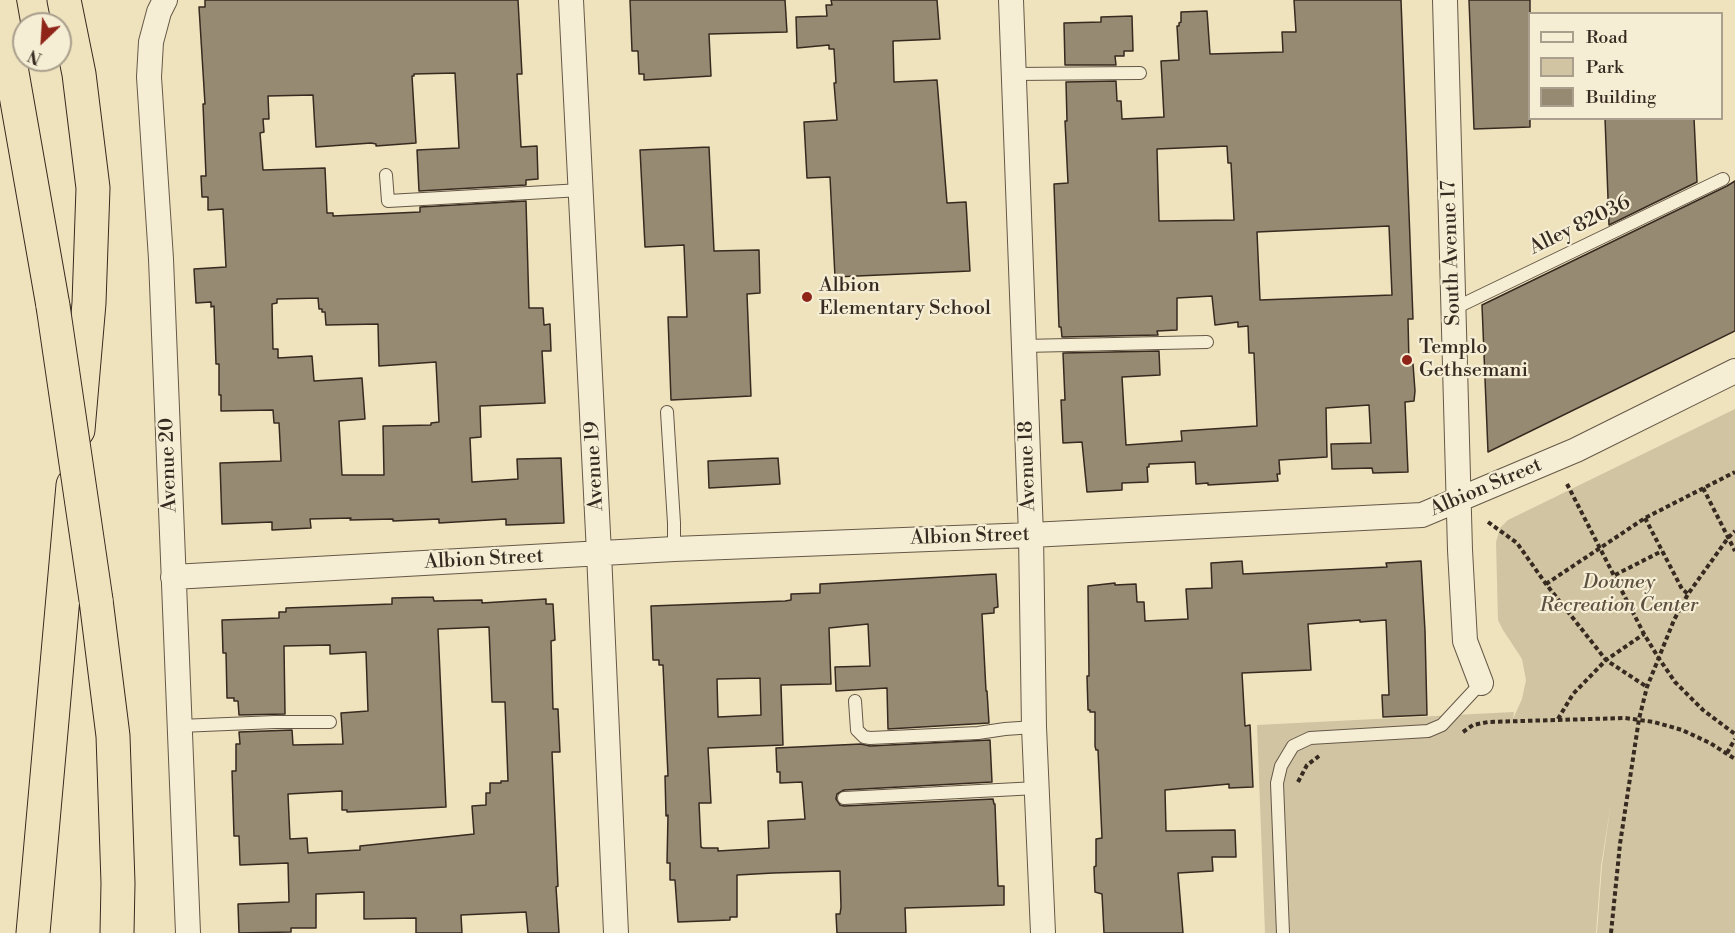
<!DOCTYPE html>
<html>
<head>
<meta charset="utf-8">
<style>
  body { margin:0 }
  #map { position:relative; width:1735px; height:933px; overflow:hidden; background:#efe3bd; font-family:"Libre Bodoni",serif }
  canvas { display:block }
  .legend { position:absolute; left:1528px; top:12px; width:195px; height:108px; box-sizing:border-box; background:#f5edd4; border:2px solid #a99f8c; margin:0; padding:8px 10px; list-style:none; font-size:18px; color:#372a20 }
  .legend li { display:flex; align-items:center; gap:12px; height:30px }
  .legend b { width:30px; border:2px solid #a99f8c }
  .north { position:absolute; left:12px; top:12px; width:60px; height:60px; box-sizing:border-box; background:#f5edd4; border:2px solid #a99f8c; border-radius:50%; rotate:205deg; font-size:16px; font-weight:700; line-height:24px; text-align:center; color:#372a20 }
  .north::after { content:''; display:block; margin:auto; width:21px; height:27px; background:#8f2418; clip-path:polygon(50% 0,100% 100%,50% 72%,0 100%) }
</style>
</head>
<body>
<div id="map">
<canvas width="1735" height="933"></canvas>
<ul class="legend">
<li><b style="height:8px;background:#f5edd4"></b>Road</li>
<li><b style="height:16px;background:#d0c4a2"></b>Park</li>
<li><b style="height:16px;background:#978a72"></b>Building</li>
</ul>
<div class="north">N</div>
</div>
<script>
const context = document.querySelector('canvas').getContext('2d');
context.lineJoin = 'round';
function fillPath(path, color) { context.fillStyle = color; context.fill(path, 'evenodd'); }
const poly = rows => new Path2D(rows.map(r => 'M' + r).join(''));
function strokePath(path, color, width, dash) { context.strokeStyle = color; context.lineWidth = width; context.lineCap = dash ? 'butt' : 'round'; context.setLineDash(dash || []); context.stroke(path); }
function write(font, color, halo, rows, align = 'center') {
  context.font = font + ' "Libre Bodoni",serif'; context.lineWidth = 4.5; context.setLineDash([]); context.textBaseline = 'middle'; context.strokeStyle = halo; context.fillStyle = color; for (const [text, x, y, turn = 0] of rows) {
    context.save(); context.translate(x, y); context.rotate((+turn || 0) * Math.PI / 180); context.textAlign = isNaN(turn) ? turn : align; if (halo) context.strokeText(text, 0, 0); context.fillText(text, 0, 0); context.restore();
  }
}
fillPath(poly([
  [1735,409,1735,933,1597,933,1602,866,1611,803,1601,866,1596,933,1265,933,1257,725,1514,712,1513,719,1522,699,1526,680,1522,659,1503,630,1498,620,1496,542,1500,528,1508,520]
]), '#d0c4a2');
const building = poly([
  [205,0,518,0,522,74,517,74,521,147,537,146,538,179,526,180,526,185,419,191,417,150,459,148,455,73,414,74,414,76,412,76,416,143,376,146,376,144,371,143,316,147,313,95,268,96,269,119,263,119,264,132,260,133,263,170,325,168,327,213,333,213,333,216,420,212,420,207,526,201,529,308,543,308,544,325,550,324,551,351,542,351,545,403,480,406,481,437,470,438,472,482,518,479,517,459,561,458,564,523,506,525,506,519,439,523,439,519,393,521,393,519,350,520,351,518,310,519,311,528,272,530,272,522,222,524,220,463,281,461,279,423,274,423,273,410,221,411,221,395,219,395,219,364,216,364,214,306,211,307,211,302,196,303,194,269,226,267,223,209,208,210,208,197,202,197,201,176,206,176,203,104,205,104,199,7,205,7,205,0],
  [318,298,319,309,322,309,322,312,325,312,326,325,378,324,379,366,436,362,439,422,431,423,431,425,383,426,384,475,342,475,339,421,365,419,362,378,314,381,312,356,278,358,278,349,273,349,272,304,277,303,277,299,318,298],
  [630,0,785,0,787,32,709,34,711,76,644,80,644,74,639,74,638,51,632,51,630,0],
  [831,0,937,0,940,39,893,41,894,82,937,80,947,203,966,202,970,271,835,277,830,177,807,178,804,122,837,120,834,83,836,83,834,49,829,49,829,45,797,48,796,17,827,16,826,5,832,5,831,0],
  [1294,0,1401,0,1413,319,1408,319,1409,364,1413,364,1415,391,1414,401,1405,402,1408,472,1373,473,1372,468,1332,469,1331,444,1371,443,1369,405,1326,408,1327,457,1279,460,1280,474,1277,474,1278,481,1208,485,1208,483,1196,484,1195,462,1149,464,1149,467,1147,467,1148,482,1122,483,1122,490,1087,492,1082,442,1063,443,1061,400,1065,400,1063,353,1159,351,1160,375,1122,377,1126,445,1182,441,1181,431,1257,426,1254,353,1249,353,1248,326,1238,327,1238,322,1215,325,1212,296,1177,298,1177,330,1157,331,1158,335,1062,337,1061,327,1059,327,1054,184,1068,183,1065,121,1067,121,1066,82,1116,81,1117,101,1121,101,1122,119,1164,117,1161,61,1179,60,1177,26,1179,26,1179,23,1181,22,1181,12,1207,11,1210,54,1283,52,1282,32,1296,32,1294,0],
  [1227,146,1228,163,1231,163,1234,220,1159,221,1157,149,1227,146],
  [1389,226,1392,295,1260,300,1257,232,1389,226],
  [1469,0,1530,0,1530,127,1474,129,1469,0],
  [1132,16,1133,51,1124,51,1124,56,1115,56,1116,65,1065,65,1064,23,1101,22,1101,17,1132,16],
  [1605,118,1694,118,1697,182,1609,225,1605,118],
  [709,147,714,251,759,250,760,293,747,294,751,396,671,400,668,317,687,317,684,245,645,247,640,150,709,147],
  [1735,181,1735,331,1488,452,1482,305,1727,186,1735,181],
  [778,458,780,484,709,488,708,461,778,458],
  [1242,561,1243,574,1387,567,1386,563,1421,561,1425,631,1427,715,1383,717,1382,695,1389,695,1386,620,1360,622,1360,620,1308,624,1311,670,1242,673,1245,726,1250,725,1253,787,1229,788,1229,784,1165,790,1166,831,1235,830,1236,857,1212,857,1213,871,1178,873,1183,933,1104,933,1102,894,1095,892,1094,867,1096,866,1096,839,1102,838,1098,750,1096,750,1095,746,1095,712,1090,712,1090,710,1088,710,1087,676,1089,676,1088,586,1115,583,1115,585,1136,584,1137,602,1144,602,1145,621,1188,619,1186,589,1212,588,1211,563,1242,561],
  [996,574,998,607,994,608,994,613,982,614,986,691,987,691,989,723,888,729,887,688,836,691,835,667,870,666,868,624,829,628,831,684,781,685,783,745,708,748,711,803,699,803,701,847,703,848,718,848,718,851,769,848,768,821,805,819,802,782,780,783,780,772,777,772,776,748,861,744,870,746,990,740,992,782,844,790,837,794,836,799,840,805,844,806,993,799,994,804,995,804,998,886,1004,886,1004,905,905,908,906,933,837,933,836,914,840,914,841,907,840,871,773,873,737,875,737,917,730,917,730,920,678,922,675,880,670,880,670,863,667,863,668,815,666,816,665,776,668,776,663,665,659,665,659,660,653,660,651,606,785,601,791,600,791,594,820,593,820,584,996,574],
  [760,678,761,715,718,717,717,679,760,678],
  [433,597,434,601,482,600,482,603,546,599,546,604,553,604,555,640,551,641,553,709,558,709,560,752,552,752,558,886,556,887,559,933,528,933,526,912,461,915,462,933,416,933,416,918,364,919,364,892,316,894,316,928,291,928,291,932,239,933,238,904,289,902,288,863,240,865,239,836,234,836,232,771,236,771,236,744,240,744,239,732,292,730,293,745,343,744,341,713,368,711,366,652,330,654,330,645,284,646,285,714,239,715,238,701,234,701,234,698,227,698,226,653,223,653,222,620,279,618,279,612,286,612,286,608,392,604,392,598,433,597],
  [489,627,492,702,505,702,508,781,501,781,501,783,490,783,490,793,486,793,486,805,472,806,474,834,360,846,360,850,308,853,307,838,290,839,288,794,342,791,342,810,347,810,347,812,446,807,438,629,489,627]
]);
fillPath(building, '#978a72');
strokePath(building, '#372a20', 1.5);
const lane = poly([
  [1013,74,1140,73],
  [386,175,388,201,581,190],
  [1453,309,1723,179],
  [1023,346,1207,342],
  [667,412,674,523,674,549],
  [855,701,857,730,864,737,870,738,978,733,1005,729,1034,727],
  [180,726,275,722,330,722],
  [844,798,1037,788],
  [1283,933,1277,783,1281,766,1293,746,1310,738,1428,731,1442,725,1481,683]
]);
const street = poly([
  [165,0,159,12,151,42,149,77,161,259,188,933],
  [571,0,599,553,616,933],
  [1011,0,1031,535,1034,727,1043,933],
  [1445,0,1460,550,1465,641,1481,683],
  [173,577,674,549,1031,535,1422,515,1576,450,1735,371]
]);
const highway = poly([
  [64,0,79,74,93,188,89,303,78,430],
  [0,4,53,306],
  [96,600,113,736,118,883,117,933],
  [33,933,73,485]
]);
strokePath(lane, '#655847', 14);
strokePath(street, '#655847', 26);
strokePath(highway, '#372a20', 35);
strokePath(poly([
  [1567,484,1644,634,1658,657,1675,682,1703,710,1735,734],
  [1703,488,1735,551],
  [1645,518,1682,589,1688,594],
  [1488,522,1517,543,1546,584,1606,660,1647,687],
  [1615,575,1662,551],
  [1546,584,1645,518,1735,472],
  [1558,719,1573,694,1606,660,1644,634],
  [1463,732,1473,725,1488,722,1625,718,1654,722,1682,730,1710,743,1735,759],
  [1727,753,1735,739],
  [1298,782,1307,765,1319,756],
  [1611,933,1620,844,1639,719,1647,687,1674,620,1688,594,1728,538,1735,531]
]), '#372a20', 4, [4.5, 3]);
strokePath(lane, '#f5edd4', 12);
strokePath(street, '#f5edd4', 24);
strokePath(highway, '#efe3bd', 33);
const highwayBridge = poly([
  [53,306,96,600]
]);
strokePath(highwayBridge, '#372a20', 35, []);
strokePath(highwayBridge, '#efe3bd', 33);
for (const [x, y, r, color] of [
  [807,297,6,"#8f2418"],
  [1407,360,6,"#8f2418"]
]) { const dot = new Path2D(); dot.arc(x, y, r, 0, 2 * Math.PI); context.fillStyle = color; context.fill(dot); strokePath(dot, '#f5edd4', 2); }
write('20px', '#372a20', '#f5edd4', [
  ["Alley 82036",1580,226,-26],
  ["South Avenue 17",1452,253,-92],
  ["Avenue 20",169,465,-92],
  ["Avenue 19",595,466,-93],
  ["Avenue 18",1028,466,-92],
  ["Albion Street",1486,488,-23],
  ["Albion Street",970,537,-2],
  ["Albion Street",484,560,-3]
]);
write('20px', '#372a20', '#f5edd4', [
  ["Albion",819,286],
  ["Elementary School",819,309],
  ["Templo",1419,348],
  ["Gethsemani",1419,371]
], 'left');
write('italic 20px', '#5d5040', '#f5edd4', [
  ["Downey",1619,583],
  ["Recreation Center",1619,606]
]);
</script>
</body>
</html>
